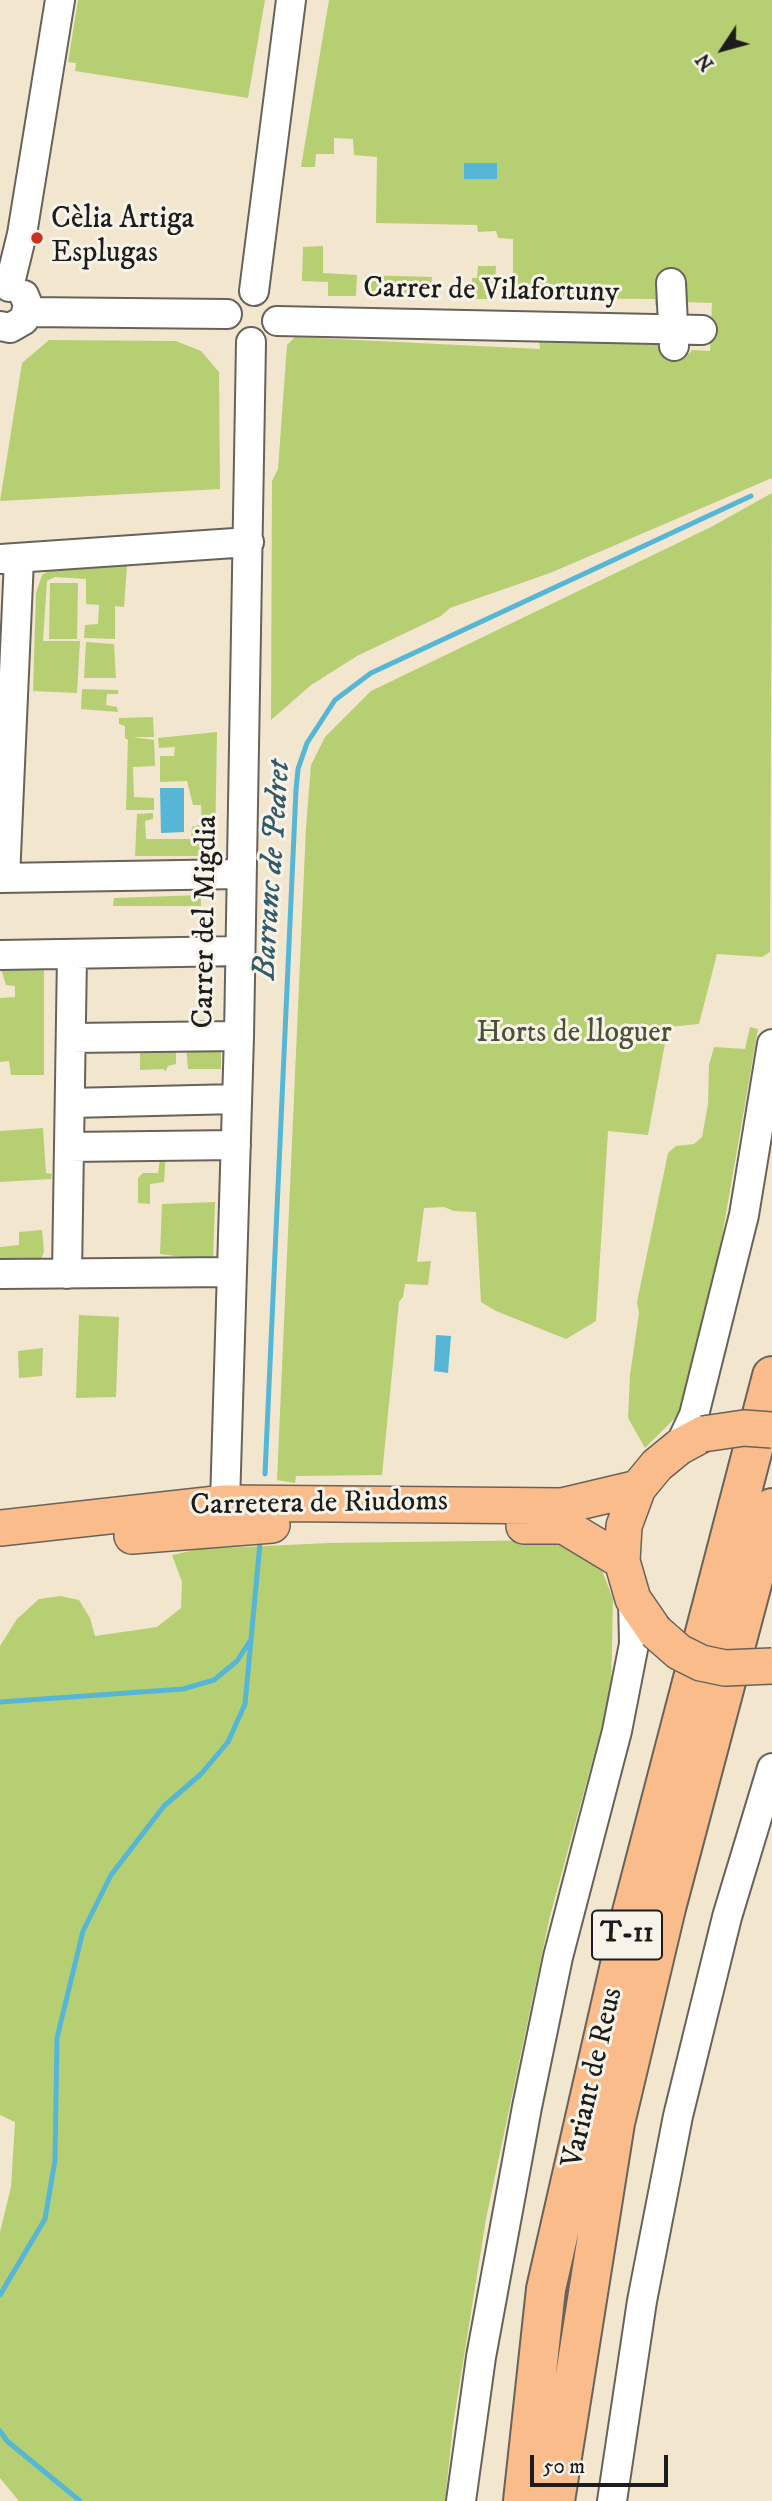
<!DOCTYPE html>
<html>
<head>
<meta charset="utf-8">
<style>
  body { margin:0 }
  #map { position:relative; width:772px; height:2501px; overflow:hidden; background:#f3e6ce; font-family:"IM FELL DW Pica",serif }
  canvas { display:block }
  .north { position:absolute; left:688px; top:14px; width:70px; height:70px; -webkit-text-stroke:5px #f7f3e8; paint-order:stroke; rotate:234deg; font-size:19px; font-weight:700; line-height:28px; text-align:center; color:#1c1c1c }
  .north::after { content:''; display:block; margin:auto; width:24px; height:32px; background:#1c1c1c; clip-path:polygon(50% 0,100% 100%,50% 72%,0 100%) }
  .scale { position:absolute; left:530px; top:2455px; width:138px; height:32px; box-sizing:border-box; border:4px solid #1c1c1c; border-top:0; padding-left:9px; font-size:21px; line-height:24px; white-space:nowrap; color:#1c1c1c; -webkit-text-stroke:5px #f7f3e8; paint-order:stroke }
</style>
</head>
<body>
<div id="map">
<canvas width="772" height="2501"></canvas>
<div class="north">N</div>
<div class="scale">50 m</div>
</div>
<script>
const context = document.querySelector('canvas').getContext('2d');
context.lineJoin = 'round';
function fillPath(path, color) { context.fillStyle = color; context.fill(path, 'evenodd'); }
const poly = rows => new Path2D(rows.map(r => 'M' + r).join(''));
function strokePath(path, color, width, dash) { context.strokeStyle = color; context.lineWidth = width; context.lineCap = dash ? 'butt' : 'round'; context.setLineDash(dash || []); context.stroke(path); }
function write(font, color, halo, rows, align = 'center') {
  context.font = font + ' "IM FELL DW Pica",serif'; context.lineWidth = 6; context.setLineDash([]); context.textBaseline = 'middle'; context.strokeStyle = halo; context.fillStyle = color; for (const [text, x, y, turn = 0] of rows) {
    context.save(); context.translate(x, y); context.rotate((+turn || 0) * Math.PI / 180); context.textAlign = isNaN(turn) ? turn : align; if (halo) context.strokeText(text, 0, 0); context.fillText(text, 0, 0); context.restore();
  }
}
fillPath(poly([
  [78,0,265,0,248,98,75,71,76,63,68,62],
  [329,0,772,0,772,478,550,573,450,608,441,616,357,656,311,685,271,720,272,481,278,469,287,345,295,337,540,349,539,339,657,342,662,346,660,355,689,354,692,350,710,351,712,303,683,302,663,306,655,305,655,299,513,298,513,239,498,238,496,231,478,232,477,225,376,223,377,157,354,155,353,139,334,138,334,154,316,154,315,167,301,167],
  [323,246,323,273,357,275,356,296,328,296,328,282,302,281,303,247],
  [478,266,496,266,494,299,471,299,472,278,477,278],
  [365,275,432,277,430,298,365,296],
  [49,340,176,341,201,351,219,372,220,489,0,501,22,363],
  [772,493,770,952,762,957,717,954,699,1024,668,1027,648,1135,608,1131,596,1321,566,1339,496,1311,481,1302,476,1212,454,1211,444,1207,424,1208,417,1262,431,1261,428,1285,405,1284,403,1297,399,1302,382,1475,296,1476,295,1483,277,1480,306,827,311,765,325,737,371,691,711,527],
  [127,565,124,607,115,606,115,639,84,638,85,625,98,624,99,605,86,604,86,579,55,577,47,581,43,641,80,641,77,693,33,691,36,593,42,575,52,569],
  [50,583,78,583,77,639,49,639],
  [86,642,114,644,116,678,84,678],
  [82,689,118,690,118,694,107,694,106,705,117,707,118,712,81,709],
  [153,717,154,737,132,737,154,740,155,766,133,767,134,797,154,798,154,810,126,810,128,740,125,738,125,726,119,724,119,718],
  [217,732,215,851,208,856,135,856,137,814,153,813,153,819,145,821,146,839,191,839,192,827,202,824,201,805,193,805,187,781,160,782,160,756,174,756,175,747,159,748,158,738],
  [201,895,201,906,113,906,114,898],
  [1,969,44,969,44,1075,11,1075,9,1061,0,1062,0,998,15,997,15,986,6,985],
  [750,1027,758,1029,711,1300,680,1413,645,1448,628,1418,630,1375,639,1313,637,1302,668,1153,676,1146,694,1144,702,1137,708,1104,709,1065,714,1047,745,1049],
  [140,1045,176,1045,176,1064,168,1066,165,1072,164,1069,140,1070],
  [186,1046,221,1046,221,1069,188,1069],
  [43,1128,46,1173,52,1174,51,1179,0,1182,0,1131],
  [166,1151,164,1182,150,1184,150,1204,138,1203,138,1178,143,1173,158,1173,161,1152],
  [215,1202,213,1261,160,1254,162,1204],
  [42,1230,44,1251,41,1260,0,1260,0,1247,19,1245,19,1232],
  [79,1315,119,1317,116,1397,76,1398],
  [43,1348,42,1376,19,1378,18,1351],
  [555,1540,600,1565,613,1599,611,1693,550,1916,486,2219,453,2425,445,2501,19,2501,0,2478,0,2232,11,2187,15,2122,0,2115,0,1646,17,1619,39,1599,60,1596,79,1600,90,1618,95,1636,157,1627,181,1608,182,1582,172,1555,199,1549,329,1543]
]), '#b7cf73');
fillPath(poly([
  [497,163,497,179,464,179,464,163],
  [160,788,184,788,184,832,161,833],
  [436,1335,451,1336,448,1373,434,1371]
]), '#56b6d5');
strokePath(poly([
  [265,1474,296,790,298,769,307,743,335,700,371,673,751,496],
  [0,1702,183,1689,214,1680,237,1661,250,1641],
  [0,2295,45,2219,55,2160,57,2038,83,1931,111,1875,164,1806,201,1774,228,1742,245,1704,260,1543],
  [0,2431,7,2441,80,2501]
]), '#56b6d5', 5);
const minor = poly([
  [671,283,674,346],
  [9,287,22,234,60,0],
  [254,291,291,0],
  [28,312,227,314],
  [277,321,702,330],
  [0,326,10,328,24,320,28,305,24,295],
  [0,559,249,542],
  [0,878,240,874],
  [5,878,19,559],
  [0,955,240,951],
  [71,1038,239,1036],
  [70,1103,237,1099],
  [69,1147,236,1145],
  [0,1274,232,1272],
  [67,1274,72,955],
  [679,1447,694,1415,744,1215,772,1044],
  [225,1503,239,1036,251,342],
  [461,2501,481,2357,527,2107,558,1957,617,1731,634,1644,633,1599],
  [612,2501,642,2301,678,2116,727,1917,772,1768]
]);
const major = poly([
  [524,1526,564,1526,622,1561],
  [0,1528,225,1503,562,1506,638,1488],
  [132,1536,272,1525],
  [655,1631,633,1599,622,1561,624,1526,638,1488,657,1465,679,1447,703,1434]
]);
const highway = poly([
  [523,2501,546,2289,632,1912,772,1376],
  [555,2501,615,2123,666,1908,772,1508]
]);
strokePath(minor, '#67635a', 32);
strokePath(major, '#67635a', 38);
strokePath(highway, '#67635a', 42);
strokePath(minor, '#fff', 28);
strokePath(major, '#fabc8b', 35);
strokePath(highway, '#fabc8b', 38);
const majorBridge = poly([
  [703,1434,744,1428,772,1430],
  [655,1631,679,1652,701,1663,725,1668,772,1666]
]);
strokePath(majorBridge, '#67635a', 38, []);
strokePath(majorBridge, '#fabc8b', 35);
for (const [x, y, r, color] of [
  [37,238,7,"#c8321e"]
]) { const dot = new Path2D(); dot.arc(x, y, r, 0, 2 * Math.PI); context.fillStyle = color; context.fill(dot); strokePath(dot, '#f7f3e8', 2.5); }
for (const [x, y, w] of [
  [627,1935,70]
]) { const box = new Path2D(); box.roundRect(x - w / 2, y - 24.5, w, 49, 5); context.fillStyle = '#f7f3e8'; context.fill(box); strokePath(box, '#1c1c1c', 2); }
write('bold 28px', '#1c1c1c', null, [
  ["T-11",627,1935]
]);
write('30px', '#1c1c1c', '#f7f3e8', [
  ["Cèlia Artiga",51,221],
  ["Esplugas",51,255]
], 'left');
write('30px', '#1c1c1c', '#f7f3e8', [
  ["Carrer de Vilafortuny",491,292,1],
  ["Carrer del Migdia",207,922,-89],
  ["Carretera de Riudoms",319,1505,-1],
  ["Variant de Reus",594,2078,-77]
]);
write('30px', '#4a5236', '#f7f3e8', [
  ["Horts de lloguer",574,1035]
]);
write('italic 32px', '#335a66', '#f7f3e8', [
  ["Barranc de Pedret",274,870,-86]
]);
</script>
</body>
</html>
